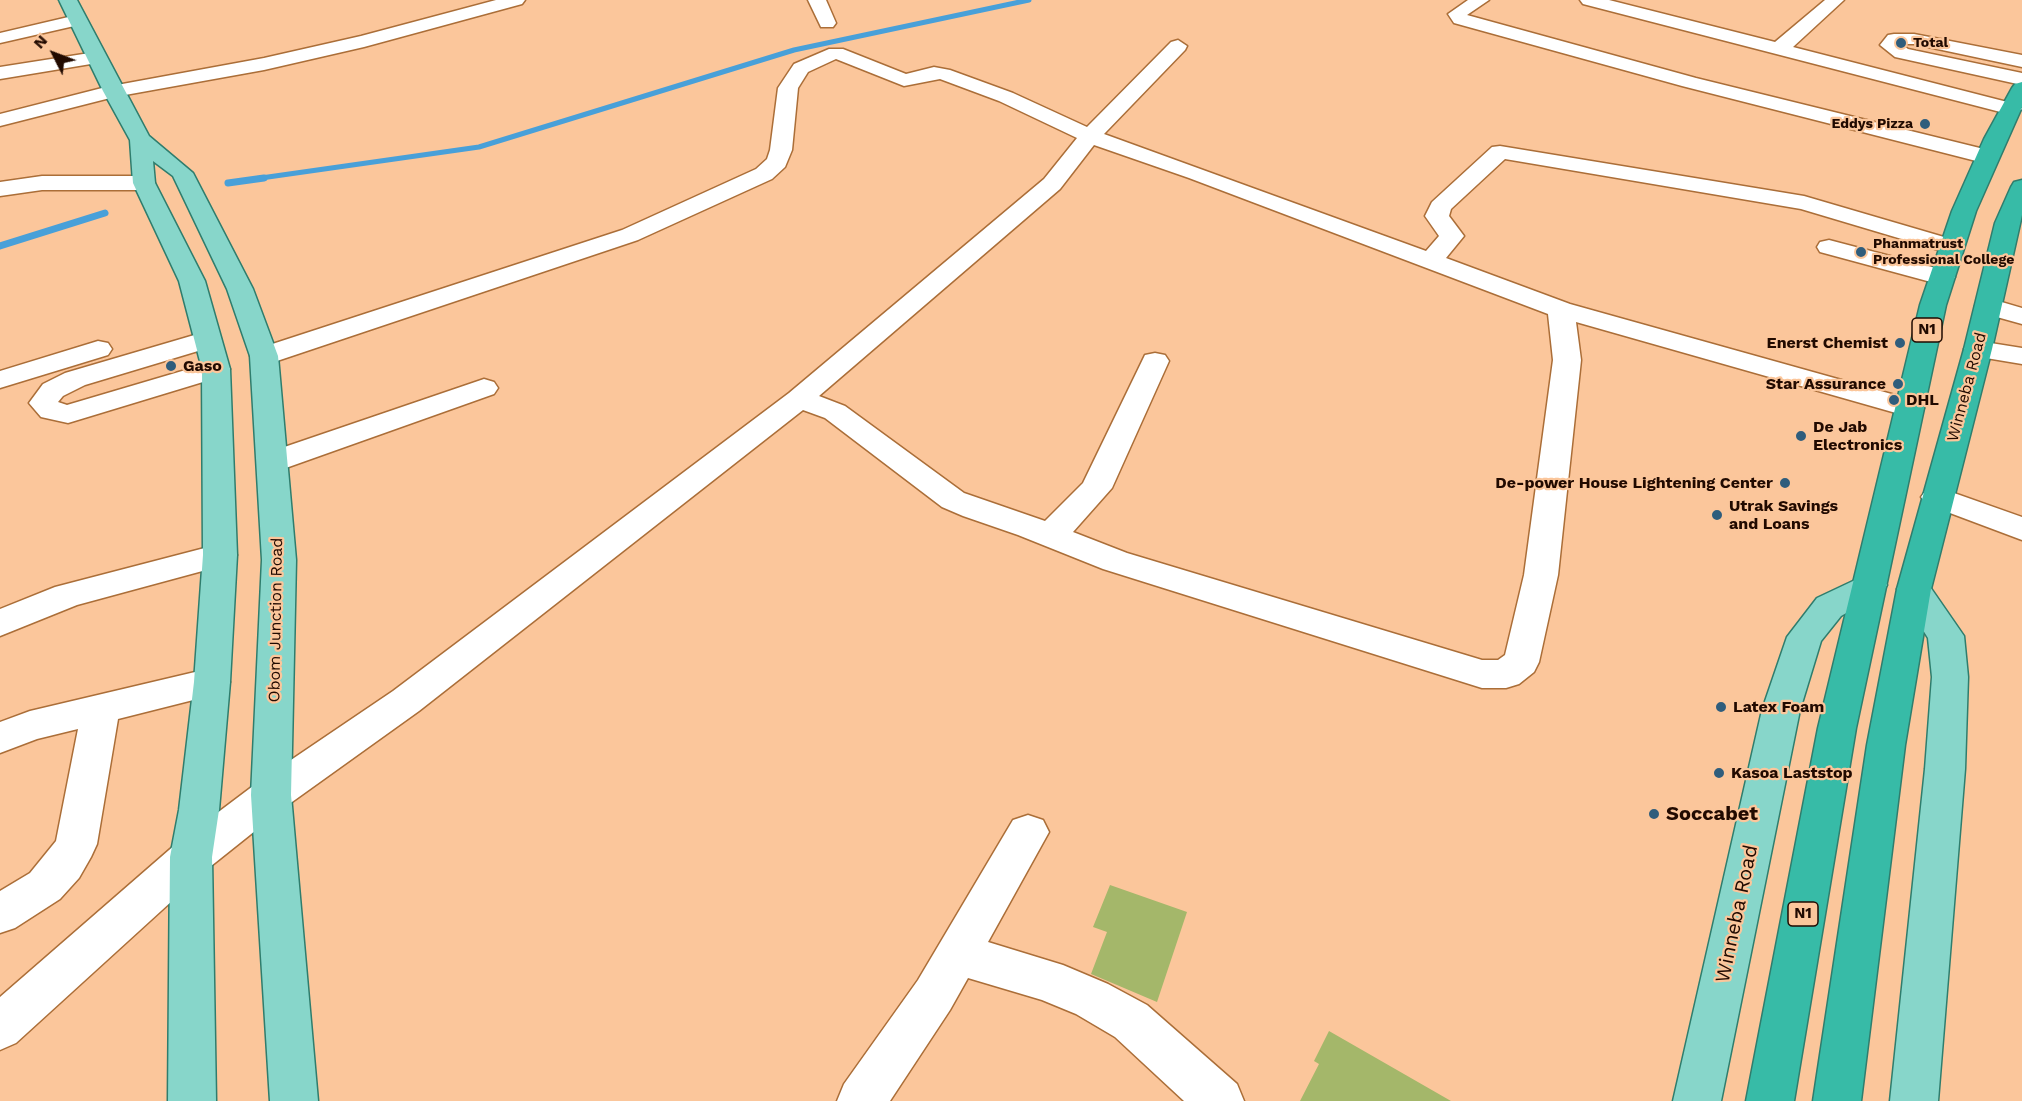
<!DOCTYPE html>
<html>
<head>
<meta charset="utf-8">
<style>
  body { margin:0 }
  #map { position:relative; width:2022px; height:1101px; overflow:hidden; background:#fbc69b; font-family:"Work Sans",sans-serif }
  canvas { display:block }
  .north { position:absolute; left:24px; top:24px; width:60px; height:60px; -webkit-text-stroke:4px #fbc69b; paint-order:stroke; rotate:312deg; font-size:16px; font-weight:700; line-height:24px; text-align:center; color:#210a00 }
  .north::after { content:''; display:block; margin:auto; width:21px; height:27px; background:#210a00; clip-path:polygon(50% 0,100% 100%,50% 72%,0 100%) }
</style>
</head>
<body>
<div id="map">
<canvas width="2022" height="1101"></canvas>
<div class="north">N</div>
</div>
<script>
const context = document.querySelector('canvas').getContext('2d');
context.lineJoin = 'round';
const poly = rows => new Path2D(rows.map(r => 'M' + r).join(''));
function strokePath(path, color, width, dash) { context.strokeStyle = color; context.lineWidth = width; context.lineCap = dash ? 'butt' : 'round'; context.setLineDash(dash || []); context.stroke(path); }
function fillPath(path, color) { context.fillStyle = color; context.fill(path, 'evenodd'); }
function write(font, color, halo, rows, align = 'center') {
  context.font = font + ' "Work Sans",sans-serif'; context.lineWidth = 4.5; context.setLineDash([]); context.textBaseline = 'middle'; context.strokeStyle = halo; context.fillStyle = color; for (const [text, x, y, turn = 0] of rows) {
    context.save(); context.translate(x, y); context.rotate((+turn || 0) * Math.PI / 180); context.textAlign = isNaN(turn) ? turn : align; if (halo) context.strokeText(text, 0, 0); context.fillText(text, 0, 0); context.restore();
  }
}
strokePath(poly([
  [254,179,479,147,794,50,1029,0]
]), '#48a0d9', 5);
strokePath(poly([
  [228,183,264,178],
  [0,246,105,213]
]), '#48a0d9', 7);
fillPath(poly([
  [1110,885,1187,912,1157,1002,1091,974,1107,932,1093,927],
  [1329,1031,1451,1101,1300,1101,1319,1064,1314,1061]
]), '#a4b76a');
const minor = poly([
  [496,0,525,0,522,4,364,47,264,70,114,97,0,126,0,114,106,87,264,58,361,36,496,0],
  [808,0,826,0,836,23,833,27,821,27,808,0],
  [1468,0,1489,0,1467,15,1696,78,1996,152,1999,157,1996,162,1988,164,1682,86,1454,23,1448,14,1468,0],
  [1580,0,1609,0,1775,42,1825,0,1844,0,1793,47,2019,105,2022,109,2012,115,1583,4,1580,0],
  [77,15,83,16,86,20,83,24,0,43,0,33,77,15],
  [1894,34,1914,34,2022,55,2022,67,1914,44,1901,44,1908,49,2022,73,2022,85,1895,57,1880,45,1888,35,1894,34],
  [1178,40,1187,46,1185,50,1104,134,1426,251,1439,236,1425,216,1432,202,1492,147,1500,146,1804,196,1961,242,1964,247,1961,252,1952,254,1801,209,1505,159,1451,209,1449,216,1464,236,1446,258,1570,304,1920,402,1924,408,1920,414,1910,417,1576,322,1581,360,1558,575,1539,662,1534,672,1519,684,1506,688,1482,688,1103,569,1018,535,963,516,942,507,825,418,803,410,419,711,285,807,206,870,16,1043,0,1050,0,997,176,844,257,783,393,691,789,393,1044,179,1077,138,999,101,940,79,904,86,836,59,808,72,798,88,792,150,785,167,772,179,638,240,274,362,264,364,254,362,250,356,254,350,622,230,756,169,767,159,770,150,778,88,794,64,829,49,843,49,906,74,934,67,950,70,1013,93,1087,127,1171,42,1178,40],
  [1094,145,1189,178,1548,314,1553,360,1524,575,1505,655,1498,660,1482,660,1127,553,1073,532,1112,488,1169,361,1165,355,1155,353,1145,355,1083,483,1045,521,964,493,845,406,819,396,1060,189,1094,145],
  [96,52,105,58,103,62,0,79,0,67,96,52],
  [42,176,144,176,152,178,155,183,152,188,144,190,42,190,0,196,0,182,42,176],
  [1829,240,1951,272,1955,277,1951,282,1942,285,1820,252,1817,247,1820,242,1829,240],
  [1988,298,2022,308,2022,324,1979,312,1975,306,1979,300,1988,298],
  [208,331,218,333,221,339,218,345,85,385,63,396,58,402,67,405,216,361,226,363,230,369,226,375,68,423,41,417,29,403,43,384,65,373,208,331],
  [98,341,108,343,112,349,108,355,0,388,0,371,98,341],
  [1978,341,2022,348,2022,364,1968,355,1964,349,1968,343,1978,341],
  [484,379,494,382,498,388,494,394,283,469,272,472,261,469,257,462,261,455,484,379],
  [1937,487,2022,517,2022,540,1926,504,1921,497,1926,490,1937,487],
  [220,544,232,547,237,555,232,563,77,605,0,636,0,609,55,587,220,544],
  [212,668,225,672,230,682,225,692,118,719,97,844,91,857,79,878,60,899,15,928,0,933,0,891,30,873,56,841,78,729,37,739,0,753,0,722,30,711,212,668],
  [1028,815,1043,820,1049,832,988,942,1063,965,1108,984,1147,1005,1237,1084,1244,1101,1184,1101,1115,1037,1076,1014,1042,1000,968,978,950,1010,890,1101,837,1101,844,1084,918,980,1013,820,1028,815]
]);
const major = poly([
  [59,0,77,0,149,136,193,173,253,289,278,356,296,560,291,795,318,1101,270,1101,251,795,262,560,250,356,227,289,173,176,153,161,155,183,205,281,230,369,237,555,230,682,219,810,212,857,216,1101,168,1101,170,857,179,810,194,682,203,555,202,369,179,281,133,183,130,140,103,91,59,0],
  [1870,573,1882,577,1887,585,1882,593,1841,616,1821,641,1800,710,1721,1101,1673,1101,1762,710,1787,637,1817,598,1870,573],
  [1914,577,1926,581,1964,636,1968,677,1965,769,1938,1101,1890,1101,1925,769,1932,677,1928,638,1897,589,1902,581,1914,577]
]);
const highway = poly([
  [2022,82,2022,107,1976,211,1946,305,1856,728,1794,1101,1746,1101,1818,728,1920,305,1952,211,1984,139,2012,88,2015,84,2022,82],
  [2022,180,2022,215,1992,349,1931,589,1905,745,1861,1101,1813,1101,1867,745,1897,589,1964,349,1995,223,2011,187,2014,182,2022,180]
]);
strokePath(minor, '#ab6e38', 3);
strokePath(major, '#2f7d6d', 3);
strokePath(highway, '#2f7d6d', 3);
fillPath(minor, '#fff');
fillPath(major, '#87d6ca');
fillPath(highway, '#37bba7');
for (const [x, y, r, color] of [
  [1901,43,6,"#2f5d7c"],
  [1925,124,6,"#2f5d7c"],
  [1861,252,6,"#2f5d7c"],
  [1900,343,6,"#2f5d7c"],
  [171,366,6,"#2f5d7c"],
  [1898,384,6,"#2f5d7c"],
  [1894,400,6,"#2f5d7c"],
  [1801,436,6,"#2f5d7c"],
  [1785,483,6,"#2f5d7c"],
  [1717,515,6,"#2f5d7c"],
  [1721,707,6,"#2f5d7c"],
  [1719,773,6,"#2f5d7c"],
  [1654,814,6,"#2f5d7c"]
]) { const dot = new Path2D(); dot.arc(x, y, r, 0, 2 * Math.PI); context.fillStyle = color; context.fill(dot); strokePath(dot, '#fbc69b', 2); }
write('bold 14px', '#210a00', '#fbc69b', [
  ["Total",1913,43],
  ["Eddys Pizza",1913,124,"right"],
  ["Phanmatrust",1873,244],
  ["Professional College",1873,260]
], 'left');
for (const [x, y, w] of [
  [1927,330,30],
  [1803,914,30]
]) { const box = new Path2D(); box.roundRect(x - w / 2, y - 12, w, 24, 4.5); context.fillStyle = '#fbc69b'; context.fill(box); strokePath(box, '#210a00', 1.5); }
write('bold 15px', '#210a00', null, [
  ["N1",1927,330],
  ["N1",1803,914]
]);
write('bold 16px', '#210a00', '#fbc69b', [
  ["Enerst Chemist",1888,343,"right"],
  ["Gaso",183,366],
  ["Star Assurance",1886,384,"right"],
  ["DHL",1906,400],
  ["De Jab",1813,427],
  ["Electronics",1813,445],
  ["De-power House Lightening Center",1773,483,"right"],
  ["Utrak Savings",1729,506],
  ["and Loans",1729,524],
  ["Latex Foam",1733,707],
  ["Kasoa Laststop",1731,773]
], 'left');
write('16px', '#210a00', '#fbc69b', [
  ["Winneba Road",1967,387,-75],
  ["Obom Junction Road",276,620,-89]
]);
write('bold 20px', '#210a00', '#fbc69b', [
  ["Soccabet",1666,814]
], 'left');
write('20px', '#210a00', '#fbc69b', [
  ["Winneba Road",1737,914,-78]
]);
</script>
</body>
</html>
